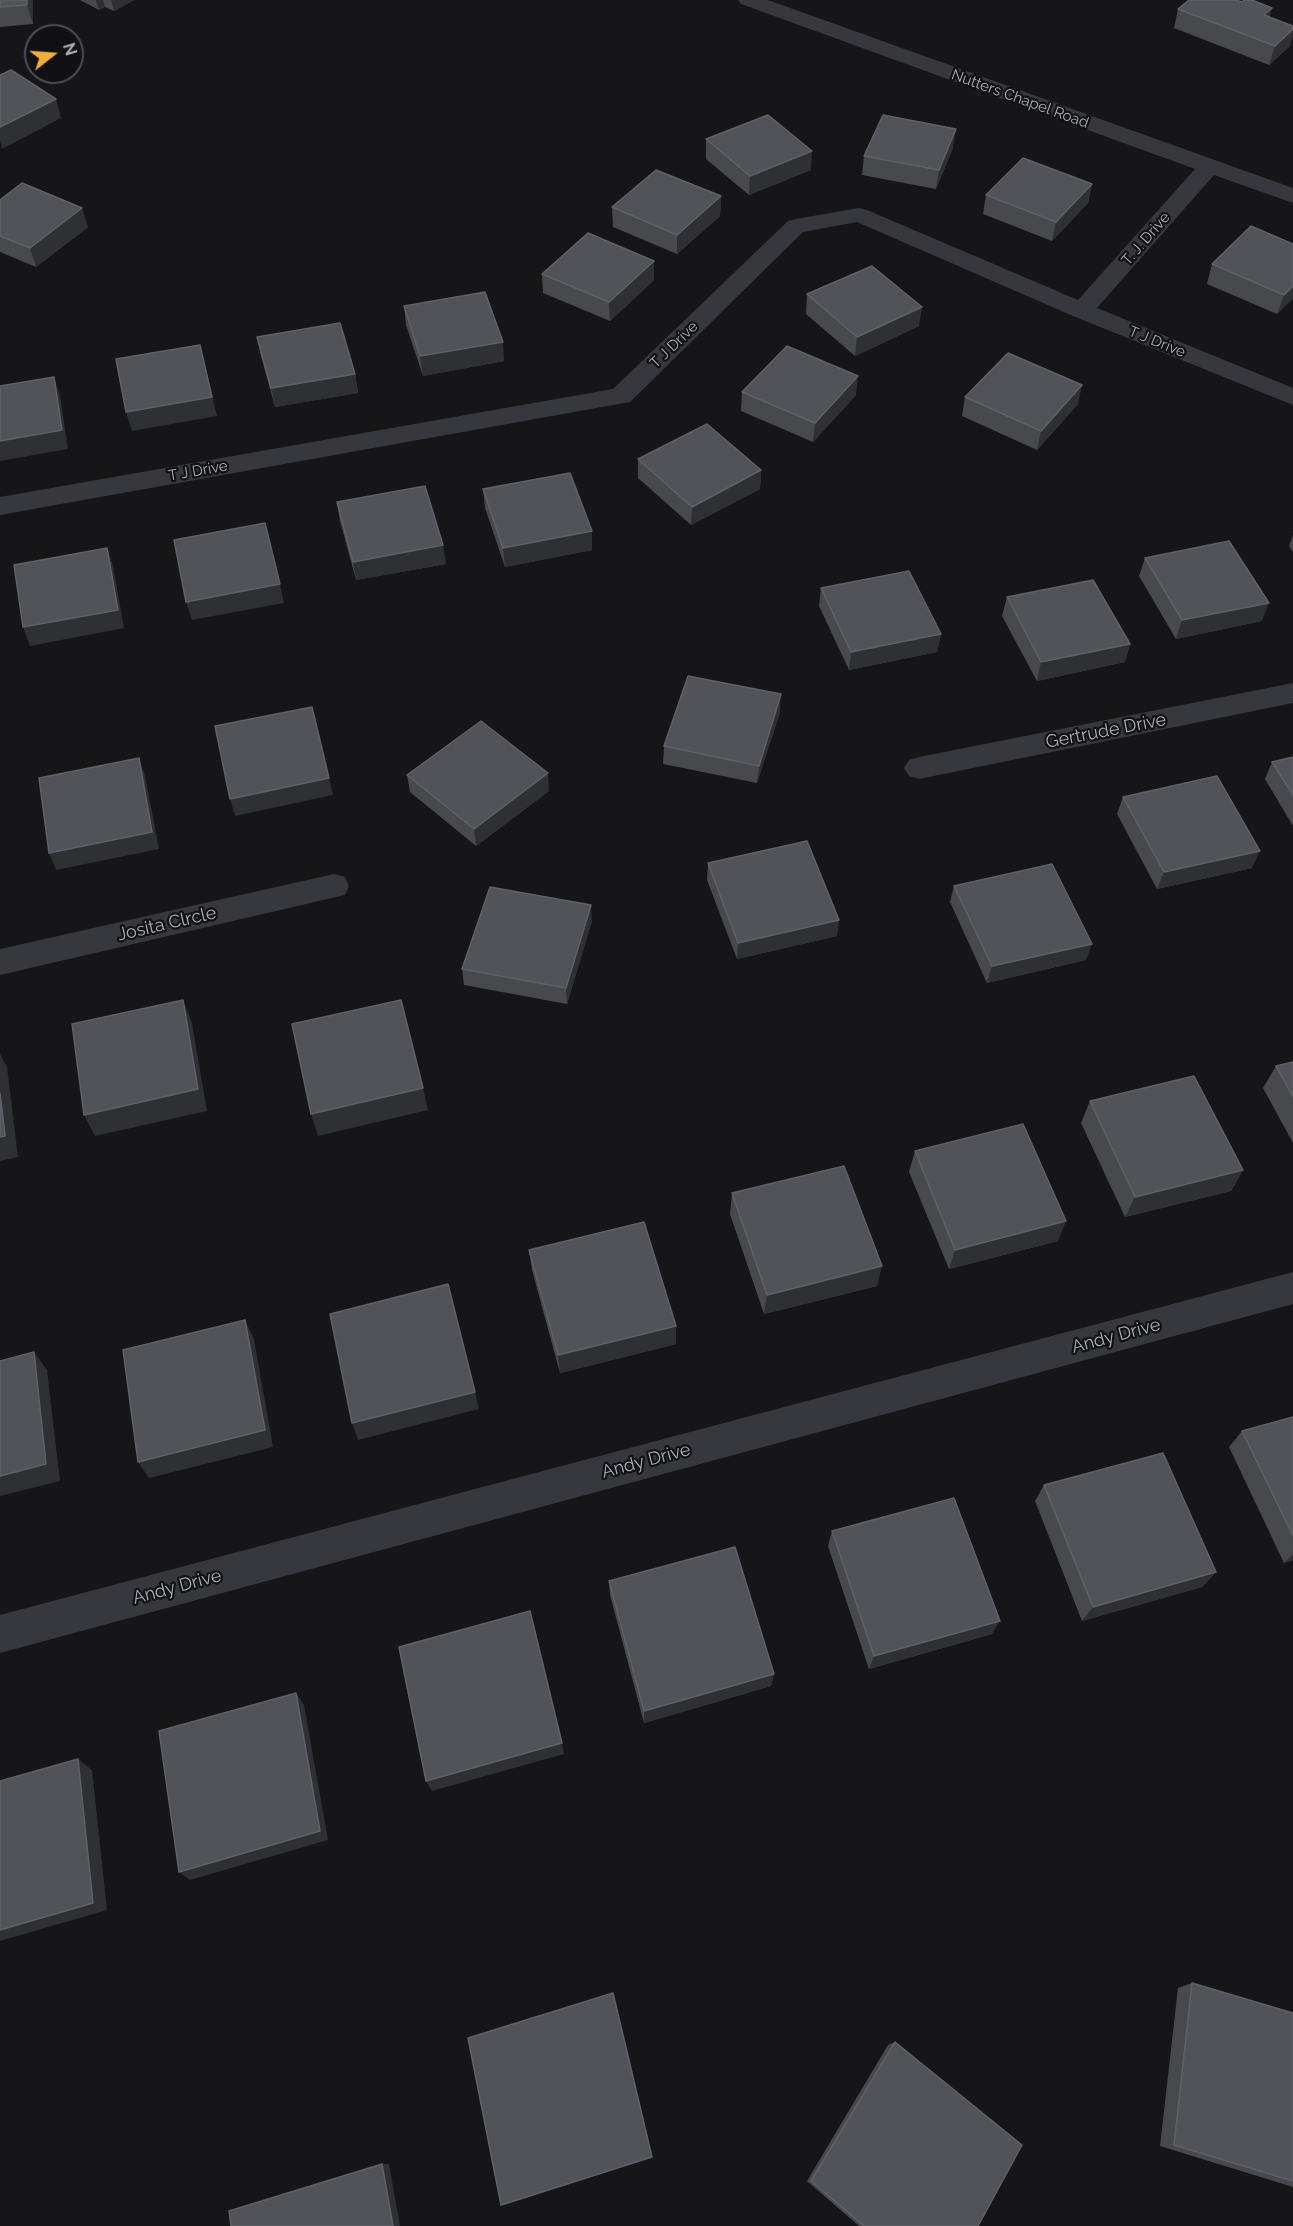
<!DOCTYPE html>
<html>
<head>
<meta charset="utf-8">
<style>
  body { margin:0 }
  #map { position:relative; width:1293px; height:2226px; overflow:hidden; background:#161618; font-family:Raleway,sans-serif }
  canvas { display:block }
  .north { position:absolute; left:24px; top:24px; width:60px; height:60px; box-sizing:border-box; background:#111113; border:2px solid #4d4f55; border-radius:50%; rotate:73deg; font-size:16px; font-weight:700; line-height:24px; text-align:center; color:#a8adb8 }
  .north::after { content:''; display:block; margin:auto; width:21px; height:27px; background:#f2b134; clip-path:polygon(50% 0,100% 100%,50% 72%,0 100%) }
</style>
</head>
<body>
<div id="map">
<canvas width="1293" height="2226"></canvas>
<div class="north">N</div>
</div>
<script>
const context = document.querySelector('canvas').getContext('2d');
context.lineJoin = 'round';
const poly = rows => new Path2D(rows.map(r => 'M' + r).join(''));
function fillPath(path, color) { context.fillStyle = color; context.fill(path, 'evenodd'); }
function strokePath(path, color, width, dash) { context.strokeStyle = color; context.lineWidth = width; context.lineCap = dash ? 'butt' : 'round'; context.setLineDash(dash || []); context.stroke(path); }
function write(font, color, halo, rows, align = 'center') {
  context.font = font + ' Raleway,sans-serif'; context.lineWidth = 4.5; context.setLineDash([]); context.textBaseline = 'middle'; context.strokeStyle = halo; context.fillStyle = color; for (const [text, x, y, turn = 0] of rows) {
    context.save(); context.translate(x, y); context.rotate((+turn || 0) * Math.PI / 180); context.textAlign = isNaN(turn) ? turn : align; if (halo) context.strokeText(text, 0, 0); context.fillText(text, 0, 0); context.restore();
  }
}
fillPath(poly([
  [738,0,768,0,1293,188,1293,203,1214,175,1097,308,1293,388,1293,405,1073,316,857,222,803,232,630,402,0,515,0,497,613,389,788,221,796,219,859,208,867,210,1078,300,1195,169,741,4,738,0],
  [1293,683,1293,703,919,779,909,776,904,768,909,760,919,757,1293,683],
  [334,874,345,877,349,886,345,895,0,975,0,949,334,874],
  [1293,1272,1293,1304,0,1653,0,1615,1293,1272]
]), '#37383d');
fillPath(poly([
  [0,0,33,0,33,24,0,27],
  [80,0,134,0,114,11,105,7,99,10],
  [1242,2,1270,17,1290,46,1269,65,1174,28,1178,9],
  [706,139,811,170,749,195,706,159],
  [953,148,936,189,862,175,864,156],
  [1092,184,1088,203,1052,241,983,214,986,195],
  [721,196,720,216,677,254,613,227,612,207],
  [0,200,88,227,36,267,0,252],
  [1293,244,1293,298,1277,314,1207,284,1212,264],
  [542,274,654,280,610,321,543,293],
  [807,294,919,326,855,356,806,314],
  [404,306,504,361,423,376,406,325],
  [257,337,355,374,358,393,275,407,261,356],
  [742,392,856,395,813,442,741,411],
  [965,397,1078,404,1037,450,962,416],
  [638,459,761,470,760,489,691,525,638,478],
  [483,489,592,531,592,550,505,567,485,508],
  [337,502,446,564,356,580,340,521],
  [1293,535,1293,552,1289,546],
  [1145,558,1262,621,1176,639,1139,576],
  [821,588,941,634,937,652,849,670,819,606],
  [1007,597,1130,644,1125,662,1037,681,1002,616],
  [780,712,757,783,663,764,664,746],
  [1293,757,1293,826,1265,779,1272,762],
  [407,775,549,791,476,846,410,792],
  [1123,797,1252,868,1157,889,1117,814],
  [708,863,837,936,737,959,707,880],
  [954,886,1086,960,987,983,950,902],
  [592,921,567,1004,464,985,462,969],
  [1293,1062,1293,1143,1263,1088,1276,1066],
  [1090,1101,1243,1170,1231,1191,1125,1217,1081,1123],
  [915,1151,1058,1241,949,1269,909,1172],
  [732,1193,877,1286,764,1314,730,1214],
  [529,1250,676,1326,676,1344,560,1373,532,1270],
  [1293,1417,1293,1560,1284,1563,1229,1447,1242,1431],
  [1044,1485,1216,1572,1202,1587,1082,1621,1035,1501],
  [832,1531,992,1634,869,1669,828,1546],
  [609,1581,774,1674,771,1686,644,1723,610,1595],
  [1192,1983,1293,2013,1293,2187,1160,2146,1178,1988],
  [895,2042,978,2226,859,2226,807,2181,888,2045]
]), '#47494d');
fillPath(poly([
  [27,0,33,0,33,24,27,5],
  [96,0,103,0,105,7,99,10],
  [111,0,134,0,114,11],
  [1272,8,1267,27,1264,15],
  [1293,29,1293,35,1290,46,1269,65,1275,46],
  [56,99,61,118,2,149,0,141,0,127],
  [956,129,953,148,936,189,939,170],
  [812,151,811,170,749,195,750,176],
  [1092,184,1088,203,1052,241,1056,222],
  [721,196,720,216,677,254,677,235],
  [82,208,88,227,36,267,30,248],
  [654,261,654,280,610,321,609,302],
  [1293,286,1293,298,1277,314,1284,295],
  [922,307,919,326,855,356,857,337],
  [503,342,504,361,423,376,420,356],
  [200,345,217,416,132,431,126,412],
  [355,374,358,393,275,407,271,388],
  [858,376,856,395,813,442,815,423],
  [54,377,60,396,68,449,0,461,0,441],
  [1082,385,1078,404,1037,450,1041,431],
  [761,470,760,489,691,525,692,507],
  [592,531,592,550,505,567,503,548],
  [443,545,446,564,356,580,353,562],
  [107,548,113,566,124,628,30,646,23,627],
  [280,584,284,603,192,620,186,602],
  [1269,603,1262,621,1176,639,1182,620],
  [941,634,937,652,849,670,851,652],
  [1130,644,1125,662,1037,681,1041,662],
  [781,694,780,712,757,783,759,766],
  [139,758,145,776,159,849,56,870,49,853],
  [548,773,549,791,476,846,474,829],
  [329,778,333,795,235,816,230,799],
  [1260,851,1252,868,1157,889,1164,872],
  [591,905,592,921,567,1004,566,988],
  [839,920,837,936,737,959,738,943],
  [1092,944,1086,960,987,983,992,966],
  [183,1000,192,1023,207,1111,95,1136,84,1115],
  [0,1054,7,1067,18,1157,0,1161],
  [423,1088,428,1110,318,1136,311,1114],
  [1243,1170,1231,1191,1125,1217,1135,1197],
  [1066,1221,1058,1241,949,1269,955,1250],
  [882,1266,877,1286,764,1314,767,1295],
  [245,1320,254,1339,273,1447,149,1478,138,1462],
  [676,1326,676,1344,560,1373,558,1355],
  [34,1352,47,1370,60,1481,0,1496,0,1476],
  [475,1392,479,1409,358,1440,352,1423],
  [1293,1554,1293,1560,1284,1563],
  [1216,1572,1202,1587,1082,1621,1093,1607],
  [1000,1621,992,1634,869,1669,874,1656],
  [774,1674,771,1686,644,1723,644,1711],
  [296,1693,304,1705,328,1840,190,1880,179,1872],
  [562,1743,564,1754,432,1791,426,1781],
  [78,1759,92,1770,107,1910,0,1941,0,1930],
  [652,2157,505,2205,501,2205],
  [382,2164,389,2164,400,2226,393,2226]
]), '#2f3033');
const building = poly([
  [0,0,27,0,27,5,0,7,0,0],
  [1189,0,1236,0,1242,2,1244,0,1252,0,1272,8,1264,15,1293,26,1293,29,1275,46,1178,9,1189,0],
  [11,70,56,99,0,127,0,75,11,70],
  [768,115,812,151,750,176,706,139,768,115],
  [883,115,956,129,939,170,864,156,883,115],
  [1023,158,1092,184,1056,222,986,195,1023,158],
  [656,170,721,196,677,235,612,207,656,170],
  [22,183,82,208,30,248,0,236,0,200,22,183],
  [1251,226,1293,244,1293,286,1284,295,1212,264,1251,226],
  [588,233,654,261,609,302,542,274,588,233],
  [872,266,922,307,857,337,807,294,872,266],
  [485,292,503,342,420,356,404,306,485,292],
  [340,323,355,374,271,388,257,337,340,323],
  [200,345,212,397,126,412,116,359,200,345],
  [787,346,858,376,815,423,742,392,787,346],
  [1008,353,1082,385,1041,431,965,397,1008,353],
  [54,377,62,430,0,441,0,386,54,377],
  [707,424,761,470,692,507,638,459,707,424],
  [570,473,592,531,503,548,483,489,570,473],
  [425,486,443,545,353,562,337,502,425,486],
  [265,523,280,584,186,602,174,540,265,523],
  [1229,541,1269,603,1182,620,1145,558,1229,541],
  [107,548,118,610,23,627,14,565,107,548],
  [909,571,941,634,851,652,821,588,909,571],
  [1093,580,1130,644,1041,662,1007,597,1093,580],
  [688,676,781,694,759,766,664,746,688,676],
  [312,707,329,778,230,799,215,726,312,707],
  [481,721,548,773,474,829,407,775,481,721],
  [1293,757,1293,795,1272,762,1293,757],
  [139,758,152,832,49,853,39,778,139,758],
  [1217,776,1260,851,1164,872,1123,797,1217,776],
  [807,841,839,920,738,943,708,863,807,841],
  [1052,864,1092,944,992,966,954,886,1052,864],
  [490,887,591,905,566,988,462,969,490,887],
  [183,1000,198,1089,84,1115,72,1024,183,1000],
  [401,1000,423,1088,311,1114,292,1024,401,1000],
  [1293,1062,1293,1097,1276,1066,1293,1062],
  [1194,1076,1243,1170,1135,1197,1090,1101,1194,1076],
  [0,1093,5,1136,0,1137,0,1093],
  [1023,1124,1066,1221,955,1250,915,1151,1023,1124],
  [844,1166,882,1266,767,1295,732,1193,844,1166],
  [644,1222,676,1326,558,1355,529,1250,644,1222],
  [448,1284,475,1392,352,1423,330,1314,448,1284],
  [245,1320,265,1430,138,1462,123,1350,245,1320],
  [34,1352,46,1464,0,1476,0,1361,34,1352],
  [1293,1417,1293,1536,1242,1431,1293,1417],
  [1163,1453,1216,1572,1093,1607,1044,1485,1163,1453],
  [954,1498,1000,1621,874,1656,832,1531,954,1498],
  [735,1547,774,1674,644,1711,609,1581,735,1547],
  [530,1611,562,1743,426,1781,399,1647,530,1611],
  [296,1693,320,1831,179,1872,159,1731,296,1693],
  [78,1759,93,1903,0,1930,0,1781,78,1759],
  [1192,1983,1293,2013,1293,2181,1174,2145,1192,1983],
  [613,1993,652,2157,501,2205,468,2038,613,1993],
  [895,2042,1022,2145,978,2226,864,2226,811,2181,895,2042],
  [382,2164,393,2226,231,2226,229,2211,382,2164]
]);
fillPath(building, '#525359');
strokePath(building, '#5f6168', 1.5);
write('15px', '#a8adb8', '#111113', [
  ["Nutters Chapel Road",1020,99,20],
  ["T. J. Drive",1146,239,-49],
  ["T J Drive",1157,342,22],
  ["T J Drive",674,345,-44],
  ["T J Drive",198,471,-10]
]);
write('18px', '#a8adb8', '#111113', [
  ["Gertrude Drive",1106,731,-11],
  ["Josita Clrcle",167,924,-13],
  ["Andy Drive",1116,1336,-15],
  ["Andy Drive",646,1461,-15],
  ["Andy Drive",177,1587,-15]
]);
</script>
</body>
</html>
